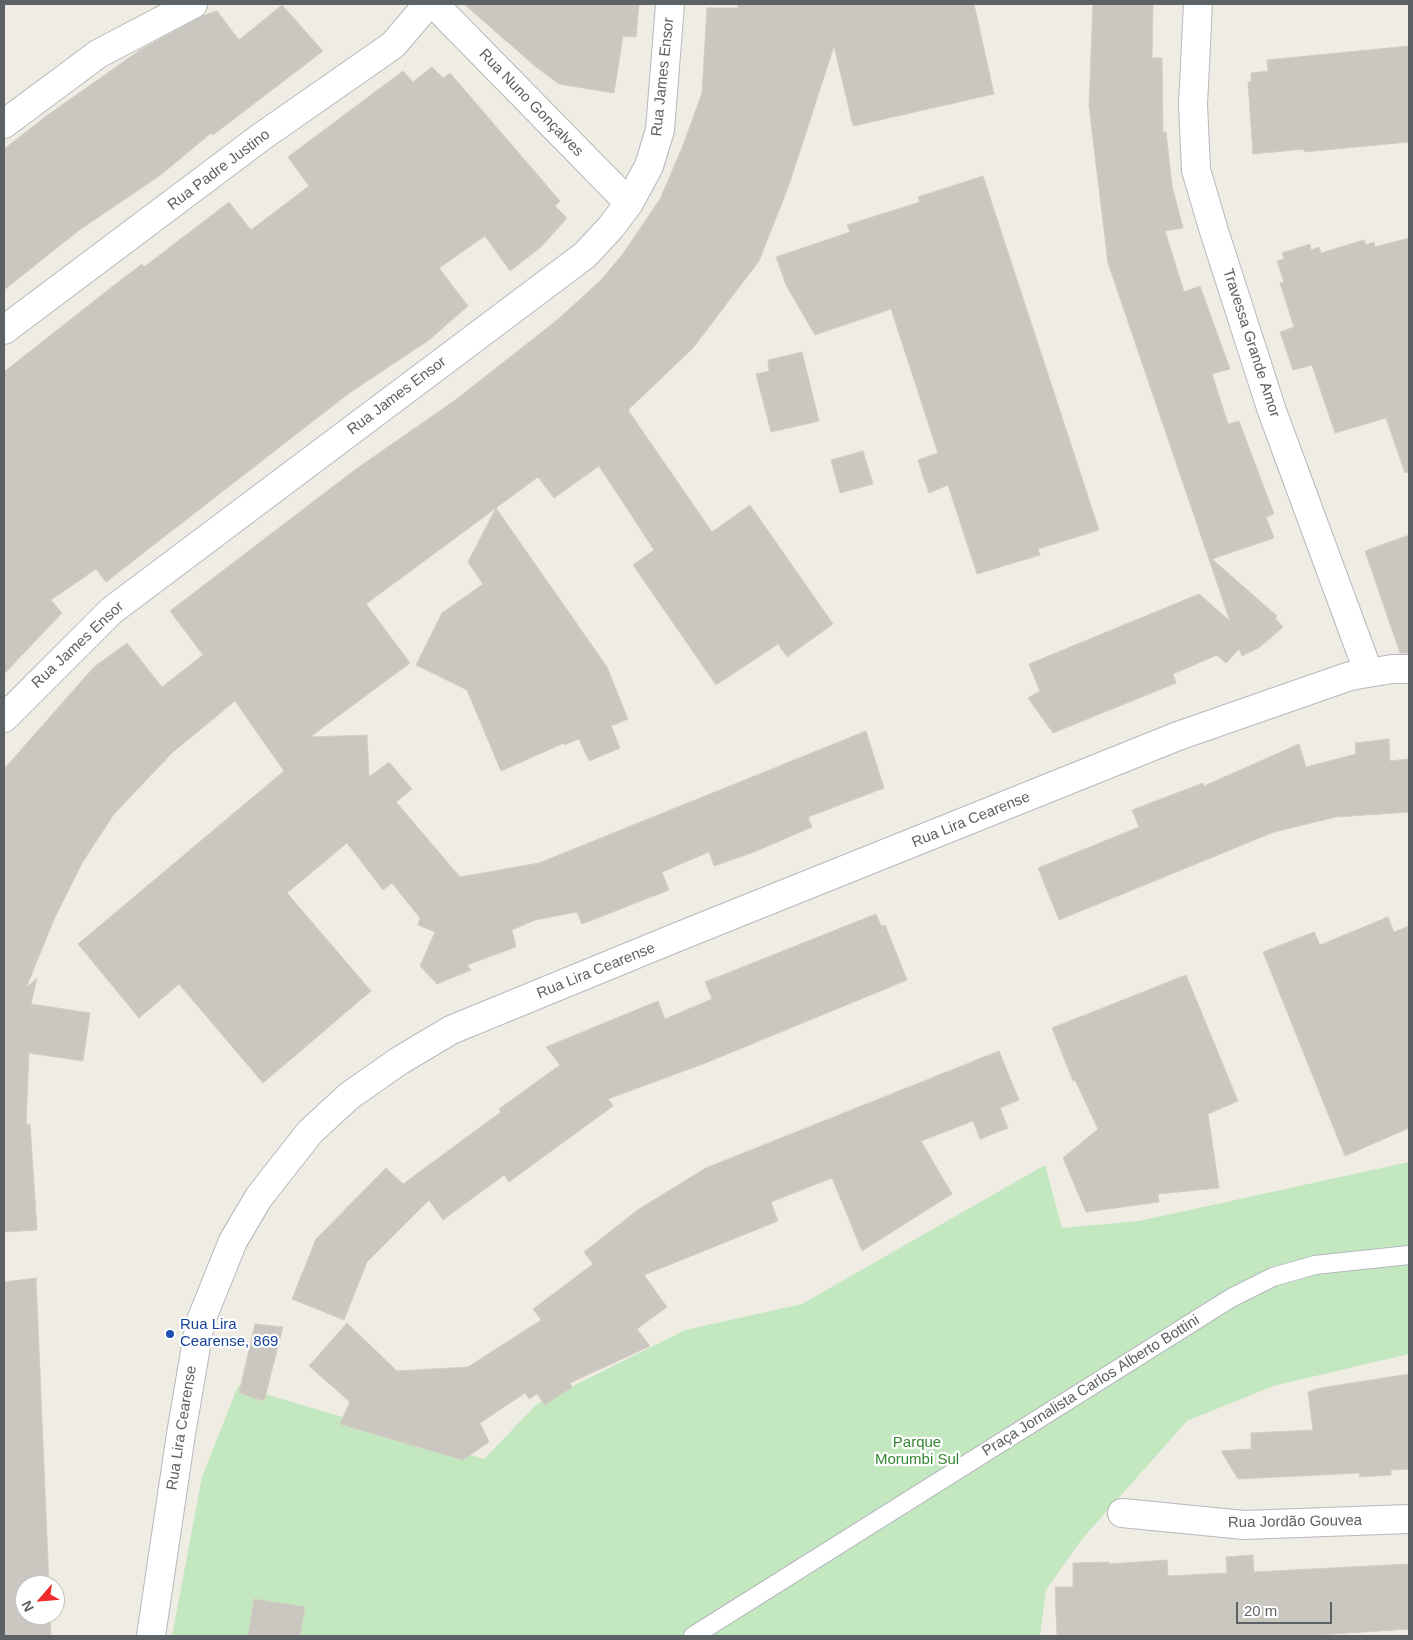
<!DOCTYPE html>
<html>
<head>
<meta charset="utf-8">
<style>
  body { margin:0 }
  #map { position:relative; width:1413px; height:1640px; overflow:hidden; background:#efece4; font-family:Helvetica,sans-serif }
  canvas { display:block }
  .frame { position:absolute; inset:0; border:5px solid #5c6165; pointer-events:none }
  .north { position:absolute; left:15px; top:1575px; width:50px; height:50px; box-sizing:border-box; background:#fff; border:1px solid #bec0c1; border-radius:50%; rotate:243deg; font-size:14px; font-weight:700; line-height:20px; text-align:center; color:#5c6165 }
  .north::after { content:''; display:block; margin:auto; width:18px; height:22px; background:#ef2b2b; clip-path:polygon(50% 0,100% 100%,50% 72%,0 100%) }
  .scale { position:absolute; left:1236px; top:1602px; width:96px; height:22px; box-sizing:border-box; border:2px solid #5c6165; border-top:0; padding-left:6px; font-size:15px; line-height:18px; white-space:nowrap; color:#5c6165; -webkit-text-stroke:4px #fff; paint-order:stroke }
</style>
</head>
<body>
<div id="map">
<canvas width="1413" height="1640"></canvas>
<div class="frame"></div>
<div class="north">N</div>
<div class="scale">20 m</div>
</div>
<script>
const context = document.querySelector('canvas').getContext('2d');
context.lineJoin = 'round';
function fillPath(path, color) { context.fillStyle = color; context.fill(path, 'evenodd'); }
const poly = rows => new Path2D(rows.map(r => 'M' + r).join(''));
function strokePath(path, color, width, dash) { context.strokeStyle = color; context.lineWidth = width; context.lineCap = dash ? 'butt' : 'round'; context.setLineDash(dash || []); context.stroke(path); }
function write(font, color, halo, rows, align = 'center') {
  context.font = font + ' Helvetica,sans-serif'; context.lineWidth = 4.5; context.setLineDash([]); context.textBaseline = 'middle'; context.strokeStyle = halo; context.fillStyle = color; for (const [text, x, y, turn = 0] of rows) {
    context.save(); context.translate(x, y); context.rotate((+turn || 0) * Math.PI / 180); context.textAlign = isNaN(turn) ? turn : align; if (halo) context.strokeText(text, 0, 0); context.fillText(text, 0, 0); context.restore();
  }
}
fillPath(poly([
  [1409,1162,1409,1354,1273,1386,1187,1421,1082,1539,1046,1590,1040,1636,172,1636,202,1477,238,1386,484,1459,537,1404,685,1330,802,1304,1045,1165,1062,1228,1139,1221]
]), '#c3e8c0');
const building = poly([
  [464,4,639,4,636,37,623,36,614,93,559,84,536,67,464,4],
  [738,4,974,4,994,94,853,126,834,46,789,185,759,261,693,348,628,410,712,532,750,505,833,624,787,657,778,644,716,685,633,565,654,550,599,466,554,498,538,477,366,604,410,663,310,737,367,735,369,777,389,762,412,789,396,802,460,877,539,863,866,731,884,788,808,817,812,827,754,852,714,866,709,852,662,872,669,890,582,924,577,912,535,920,512,930,516,947,467,965,471,970,437,984,420,966,435,932,418,925,420,918,392,883,383,890,347,843,287,893,371,991,263,1083,179,984,139,1018,78,944,284,771,235,701,173,752,114,814,82,863,55,917,26,988,37,978,31,1004,90,1013,83,1061,29,1053,26,1124,30,1124,37,1230,4,1232,4,769,94,667,127,643,162,687,203,655,170,611,356,469,454,401,556,321,600,281,622,255,660,199,682,148,702,93,707,8,738,8,738,4],
  [1093,4,1153,4,1152,58,1162,58,1163,132,1166,132,1172,186,1183,228,1165,231,1184,292,1200,286,1230,369,1212,374,1228,424,1239,421,1274,514,1266,517,1274,538,1212,559,1277,616,1275,618,1283,627,1260,647,1242,656,1239,649,1226,663,1217,655,1173,674,1176,683,1053,733,1028,698,1040,691,1029,664,1199,594,1230,621,1108,263,1089,106,1093,4],
  [282,5,323,51,213,135,211,133,162,174,78,231,4,290,4,149,45,117,140,50,202,16,217,11,239,40,282,5],
  [1409,46,1409,142,1304,152,1304,149,1253,154,1248,82,1251,82,1251,73,1268,71,1267,60,1409,46],
  [432,67,443,78,450,73,560,201,555,206,567,218,541,247,510,271,485,236,439,268,468,306,429,340,348,394,106,582,96,569,51,600,62,613,4,674,4,372,113,286,142,264,144,267,229,202,251,230,309,186,288,157,403,71,413,82,432,67],
  [983,176,1099,530,1038,549,1040,555,977,574,948,485,929,493,923,476,918,460,938,453,891,309,815,335,786,285,776,257,850,232,847,225,920,202,918,197,983,176],
  [1409,238,1409,472,1405,473,1386,418,1335,433,1312,365,1293,370,1280,332,1294,327,1280,283,1284,282,1277,261,1284,259,1282,253,1310,244,1311,250,1319,247,1321,253,1364,240,1366,245,1374,242,1375,247,1409,238],
  [802,352,819,421,771,432,756,374,769,371,768,360,802,352],
  [863,451,873,484,840,493,831,460,863,451],
  [496,508,607,667,628,719,611,726,620,748,589,761,579,739,564,745,564,743,501,771,467,690,416,665,442,613,483,584,468,562,496,508],
  [1409,535,1409,653,1400,653,1365,551,1409,535],
  [1389,739,1390,761,1408,759,1409,812,1336,817,1274,832,1059,920,1038,868,1139,827,1132,810,1203,783,1204,786,1299,744,1306,767,1356,754,1355,743,1389,739],
  [876,914,881,926,885,925,907,980,703,1064,608,1099,613,1106,509,1182,504,1175,443,1220,429,1200,367,1262,344,1320,292,1299,316,1239,386,1168,403,1184,501,1112,499,1109,560,1065,546,1047,658,1001,665,1019,712,999,705,982,876,914],
  [1388,917,1394,932,1409,926,1409,1128,1345,1156,1263,952,1314,932,1320,945,1388,917],
  [1186,975,1238,1101,1208,1114,1219,1188,1158,1194,1159,1202,1086,1212,1063,1158,1098,1129,1075,1080,1073,1081,1052,1028,1186,975],
  [999,1051,1019,1100,1000,1108,1008,1128,980,1139,973,1121,921,1141,952,1194,862,1251,832,1178,771,1202,778,1221,644,1275,667,1307,637,1329,650,1346,570,1383,572,1387,545,1405,537,1394,529,1399,525,1393,480,1423,489,1442,463,1460,340,1424,350,1402,309,1366,347,1323,397,1371,468,1367,541,1320,533,1309,593,1264,584,1252,639,1209,706,1168,999,1051],
  [36,1278,49,1585,25,1585,25,1615,50,1615,51,1636,4,1636,4,1282,36,1278],
  [255,1324,283,1327,264,1401,239,1393,255,1324],
  [1409,1374,1409,1469,1391,1470,1391,1475,1359,1477,1360,1473,1238,1479,1221,1451,1251,1449,1251,1433,1313,1430,1308,1392,1320,1388,1409,1374],
  [1253,1555,1254,1572,1409,1564,1409,1629,1304,1636,1057,1636,1055,1587,1073,1587,1073,1563,1109,1562,1109,1564,1167,1560,1168,1576,1227,1573,1226,1557,1253,1555],
  [254,1599,305,1607,300,1636,248,1636,254,1599]
]);
fillPath(building, '#cac7c1');
strokePath(building, '#d4cdc2', 1);
const lane = poly([
  [693,1636,1231,1298,1273,1277,1315,1265,1409,1255]
]);
const street = poly([
  [434,4,629,203],
  [1198,4,1193,104,1196,170,1214,231,1272,411,1368,671],
  [4,124,98,54,193,4],
  [4,330,261,137,393,45,428,4],
  [4,718,111,611,585,255,611,227,629,203,649,166,660,130,670,4],
  [1122,1513,1244,1525,1409,1519],
  [151,1636,181,1434,200,1323,233,1241,259,1197,310,1132,349,1096,399,1061,451,1030,675,938,1178,736,1350,676,1392,669,1409,669]
]);
strokePath(lane, '#b5b8bc', 20);
strokePath(street, '#b5b8bc', 30);
strokePath(lane, '#fff', 18);
strokePath(street, '#fff', 28);
for (const [x, y, r, color] of [
  [170,1334,5,"#1a4fb4"]
]) { const dot = new Path2D(); dot.arc(x, y, r, 0, 2 * Math.PI); context.fillStyle = color; context.fill(dot); strokePath(dot, '#fff', 2); }
write('15px', '#5c6165', '#fff', [
  ["Rua James Ensor",663,77,-84],
  ["Rua Nuno Gonçalves",531,103,46],
  ["Rua Padre Justino",219,170,-37],
  ["Travessa Grande Amor",1251,343,72],
  ["Rua James Ensor",397,396,-37],
  ["Rua James Ensor",78,645,-43],
  ["Rua Lira Cearense",971,820,-22],
  ["Rua Lira Cearense",596,971,-22],
  ["Praça Jornalista Carlos Alberto Bottini",1091,1386,-32],
  ["Rua Lira Cearense",182,1428,-81],
  ["Rua Jordão Gouvea",1295,1522,-1]
]);
write('15px', '#164399', '#fff', [
  ["Rua Lira",180,1325],
  ["Cearense, 869",180,1342]
], 'left');
write('15px', '#358632', '#fff', [
  ["Parque",917,1443],
  ["Morumbi Sul",917,1460]
]);
</script>
</body>
</html>
